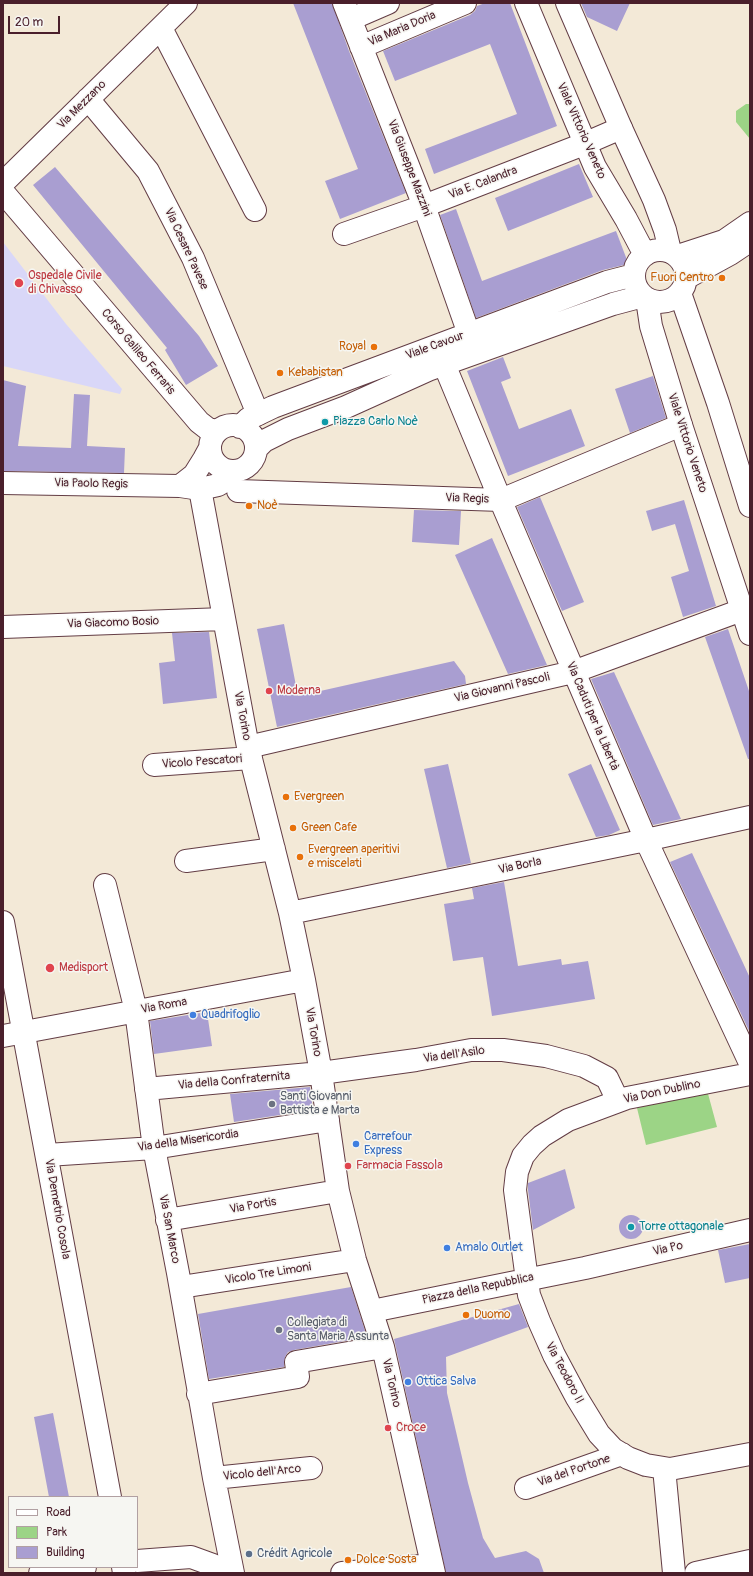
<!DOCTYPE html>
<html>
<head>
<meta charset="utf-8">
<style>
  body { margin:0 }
  #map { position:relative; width:753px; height:1576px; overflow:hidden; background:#f3e9d7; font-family:Pangolin,sans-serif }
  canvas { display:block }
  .frame { position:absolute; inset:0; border:4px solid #4a1f2b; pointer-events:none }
  .legend { position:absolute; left:8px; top:1496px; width:130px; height:72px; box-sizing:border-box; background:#f6f6f2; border:1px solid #b1a0a2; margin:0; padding:5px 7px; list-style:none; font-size:12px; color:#4a1f2b }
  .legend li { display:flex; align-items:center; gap:8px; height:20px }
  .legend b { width:20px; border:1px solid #b1a0a2 }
  .scale { position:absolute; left:8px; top:16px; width:52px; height:18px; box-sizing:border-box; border:2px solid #4a1f2b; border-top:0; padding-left:5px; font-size:12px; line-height:14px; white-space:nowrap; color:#4a1f2b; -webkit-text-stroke:3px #f6f6f2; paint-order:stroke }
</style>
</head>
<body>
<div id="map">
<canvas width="753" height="1576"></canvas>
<div class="frame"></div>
<ul class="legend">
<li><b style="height:5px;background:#fff"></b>Road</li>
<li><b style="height:11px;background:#9cd486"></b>Park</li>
<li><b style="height:11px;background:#a99ed1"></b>Building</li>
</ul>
<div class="scale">20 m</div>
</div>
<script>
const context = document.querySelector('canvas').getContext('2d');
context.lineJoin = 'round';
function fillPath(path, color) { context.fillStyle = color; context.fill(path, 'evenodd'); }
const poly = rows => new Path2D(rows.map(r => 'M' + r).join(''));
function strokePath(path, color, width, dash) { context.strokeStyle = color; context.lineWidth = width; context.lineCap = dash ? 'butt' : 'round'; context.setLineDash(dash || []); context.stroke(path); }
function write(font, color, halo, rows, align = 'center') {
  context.font = font + ' Pangolin,sans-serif'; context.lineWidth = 3; context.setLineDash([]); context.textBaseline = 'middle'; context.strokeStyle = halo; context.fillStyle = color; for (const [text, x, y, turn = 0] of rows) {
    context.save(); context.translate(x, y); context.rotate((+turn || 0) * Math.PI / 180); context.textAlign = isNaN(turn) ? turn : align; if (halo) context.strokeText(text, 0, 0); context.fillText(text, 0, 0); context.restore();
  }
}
fillPath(poly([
  [3,242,66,324,122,389,120,394,3,366]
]), '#d9d7f8');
fillPath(poly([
  [746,104,750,104,750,139,736,122,736,111],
  [707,1090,717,1127,646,1145,637,1108]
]), '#9cd486');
fillPath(poly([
  [293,3,332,3,349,51,406,193,340,219,325,181,358,169],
  [485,3,510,3,557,126,434,174,425,149,517,114,490,44,395,81,383,51,470,15,475,11,477,6],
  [581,3,630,3,617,31,587,17],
  [579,164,593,197,508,231,495,198],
  [55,167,199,336,218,366,186,385,165,350,167,348,33,185],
  [456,209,482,281,616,231,627,260,624,265,603,270,476,318,440,215],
  [503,357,511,378,501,382,519,429,571,409,585,446,508,476,467,371],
  [653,376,666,418,630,433,615,389],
  [3,380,26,386,18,446,71,448,74,394,90,395,87,446,125,448,124,473,3,471],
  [540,497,584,602,562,611,517,507],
  [684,500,716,606,683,617,671,577,689,571,675,524,652,531,646,511],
  [414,510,461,511,459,545,412,542],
  [492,538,547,665,508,674,455,555],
  [284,624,298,696,454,661,465,676,466,684,277,727,257,629],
  [728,629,750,694,750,759,748,759,705,637],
  [209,632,217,698,163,704,159,663,175,661,172,633],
  [614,672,681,819,653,825,591,679],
  [448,764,471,863,447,868,424,769],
  [591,764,620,830,609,835,596,837,568,774],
  [692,853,750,978,750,1033,670,862],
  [504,882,518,966,561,959,562,965,588,961,595,999,492,1016,483,957,453,961,444,904,474,899,472,888],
  [207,1012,212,1046,154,1054,150,1021],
  [310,1087,313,1110,234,1122,230,1094],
  [565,1169,575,1208,533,1230,528,1190,528,1183],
  '619 1227a12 12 0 1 1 24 0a12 12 0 1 1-24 0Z',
  [750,1244,750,1278,725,1283,718,1250],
  [351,1287,367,1337,294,1350,288,1352,285,1357,284,1367,209,1379,198,1314],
  [519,1304,528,1327,446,1357,447,1393,468,1483,483,1538,495,1558,526,1551,539,1559,544,1573,446,1573,394,1339],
  [53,1413,69,1497,49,1497,34,1417]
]), '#a99ed1');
const minor = poly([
  [344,3,424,206,469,334],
  [351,19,388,3],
  [161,28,255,210],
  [361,47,465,3],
  [88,99,148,171,193,258,258,414],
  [3,183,186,3],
  [344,234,424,206,584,144,621,128],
  [444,364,503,506,646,840,750,1063],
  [200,489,248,747,290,913,304,980,321,1073,338,1191,355,1260,383,1347,434,1573],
  [238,491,501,500,681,425],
  [3,627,224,619],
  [248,747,573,672,750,607],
  [154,765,251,758],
  [186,861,274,849],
  [105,885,136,1011,154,1148,178,1273,214,1478,233,1573],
  [290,913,646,840,750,817],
  [3,922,110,1497],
  [3,1036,304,980],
  [750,1074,627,1098,568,1120,542,1136,532,1145,523,1156,517,1172,515,1190,529,1295,539,1321,554,1355,577,1398,599,1434,613,1449,628,1458,646,1465,670,1469,750,1454],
  [146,1089,321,1073,416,1060,471,1050,503,1050,546,1056,584,1066,607,1078,618,1101],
  [47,1155,154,1148,328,1120],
  [167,1220,338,1191],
  [181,1287,355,1260],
  [372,1311,585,1268,750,1230],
  [198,1394,298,1377,296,1362,383,1347],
  [664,1468,674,1573],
  [214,1478,311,1468],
  [526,1488,622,1454],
  [137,1561,191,1557,213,1565,226,1573],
  [123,1567,124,1573],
  [40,1573,85,1567],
  [342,1573,432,1565],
  [696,1573,750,1561]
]);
const major = poly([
  [526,3,595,167,626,219,645,255],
  [567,3,621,128,654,200,665,230,670,251],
  [3,192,199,422,208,429,217,431],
  '634 276a26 26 0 1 1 52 0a26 26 0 1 1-52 0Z',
  [678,256,724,241,750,223],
  [686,278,730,254,748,242],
  [680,293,718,403,750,506],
  [647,299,651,326,681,425,750,634],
  '210 448a23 23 0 1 1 46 0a23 23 0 1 1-46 0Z',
  [240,427,248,419,273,407,607,282,634,275],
  [256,449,264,441,288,429,346,407,428,370,613,304,643,296],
  [3,483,180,486,200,489,218,485,228,479,234,472],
  [180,486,194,475,204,459,210,448]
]);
strokePath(minor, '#633d45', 24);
strokePath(major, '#633d45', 24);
strokePath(minor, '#fff', 22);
strokePath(major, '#fff', 22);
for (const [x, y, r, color] of [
  [722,278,4,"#e8710a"],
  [19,283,5,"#e0444e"],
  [374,347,4,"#e8710a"],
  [280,373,4,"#e8710a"],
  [325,422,4,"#0f9aa8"],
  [249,506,4,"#e8710a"],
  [269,691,4,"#e0444e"],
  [286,797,4,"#e8710a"],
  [293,828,4,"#e8710a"],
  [300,857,4,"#e8710a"],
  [50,968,5,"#e0444e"],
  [193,1015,4,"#3f7fe0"],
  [272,1104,4,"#6b7280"],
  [356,1144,4,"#3f7fe0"],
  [348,1166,4,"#e0444e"],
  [631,1227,4,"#0f9aa8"],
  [447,1248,4,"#3f7fe0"],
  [466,1315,4,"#e8710a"],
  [279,1330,4,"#6b7280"],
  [408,1382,4,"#3f7fe0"],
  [388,1428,4,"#e0444e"],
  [249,1554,4,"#5c6f8a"],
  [348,1560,4,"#e8710a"]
]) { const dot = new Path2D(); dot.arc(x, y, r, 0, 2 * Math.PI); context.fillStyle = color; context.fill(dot); strokePath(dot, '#f6f6f2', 1.5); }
write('12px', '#4a1f2b', '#f6f6f2', [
  ["Via Maria Doria",402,29,-23],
  ["Via Mezzano",82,105,-45],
  ["Viale Vittorio Veneto",581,131,66],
  ["Via Giuseppe Mazzini",409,168,69],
  ["Via E. Calandra",483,183,-21],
  ["Via Cesare Pavese",186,249,65],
  ["Viale Cavour",435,346,-20],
  ["Corso Galileo Ferraris",138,352,50],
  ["Viale Vittorio Veneto",687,443,72],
  ["Via Paolo Regis",91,484,1],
  ["Via Regis",467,499,2],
  ["Via Giacomo Bosio",113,623,-2],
  ["Via Giovanni Pascoli",502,688,-13],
  ["Via Torino",242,716,79],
  ["Via Caduti per la Libertà",592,716,67],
  ["Vicolo Pescatori",202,762,-4],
  ["Via Borla",520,866,-12],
  ["Via Roma",164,1006,-10],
  ["Via Torino",313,1032,80],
  ["Via dell'Asilo",454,1055,-8],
  ["Via della Confraternita",234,1081,-5],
  ["Via Don Dublino",662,1092,-12],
  ["Via della Misericordia",188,1141,-8],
  ["Via Portis",253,1206,-10],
  ["Via Demetrio Cosola",57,1209,80],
  ["Via San Marco",169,1229,79],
  ["Via Po",668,1249,-13],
  ["Vicolo Tre Limoni",268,1274,-9],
  ["Piazza della Repubblica",478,1289,-12],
  ["Via Teodoro II",564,1373,62],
  ["Via Torino",391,1383,77],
  ["Via del Portone",574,1471,-19],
  ["Vicolo dell'Arco",262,1473,-6]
]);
write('12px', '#be3a42', '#f6f6f2', [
  ["Ospedale Civile",28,276],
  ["di Chivasso",28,290],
  ["Moderna",277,691],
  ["Medisport",59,968],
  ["Farmacia Fassola",356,1166],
  ["Croce",396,1428]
], 'left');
write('12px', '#c56008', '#f6f6f2', [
  ["Fuori Centro",714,278,"right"],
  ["Royal",366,347,"right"],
  ["Kebabistan",288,373],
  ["Noè",257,506],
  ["Evergreen",294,797],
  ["Green Cafe",301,828],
  ["Evergreen aperitivi",308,850],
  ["e miscelati",308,864],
  ["Duomo",474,1315],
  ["Dolce Sosta",356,1560]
], 'left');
write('12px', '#0d838f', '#f6f6f2', [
  ["Piazza Carlo Noè",333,422],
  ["Torre ottagonale",639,1227]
], 'left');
write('12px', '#366cbe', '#f6f6f2', [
  ["Quadrifoglio",201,1015],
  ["Carrefour",364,1137],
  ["Express",364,1151],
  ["Amalo Outlet",455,1248],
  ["Ottica Salva",416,1382]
], 'left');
write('12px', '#5b616d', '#f6f6f2', [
  ["Santi Giovanni",280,1097],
  ["Battista e Marta",280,1111],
  ["Collegiata di",287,1323],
  ["Santa Maria Assunta",287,1337]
], 'left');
write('12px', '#4e5e75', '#f6f6f2', [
  ["Crédit Agricole",257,1554]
], 'left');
</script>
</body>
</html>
